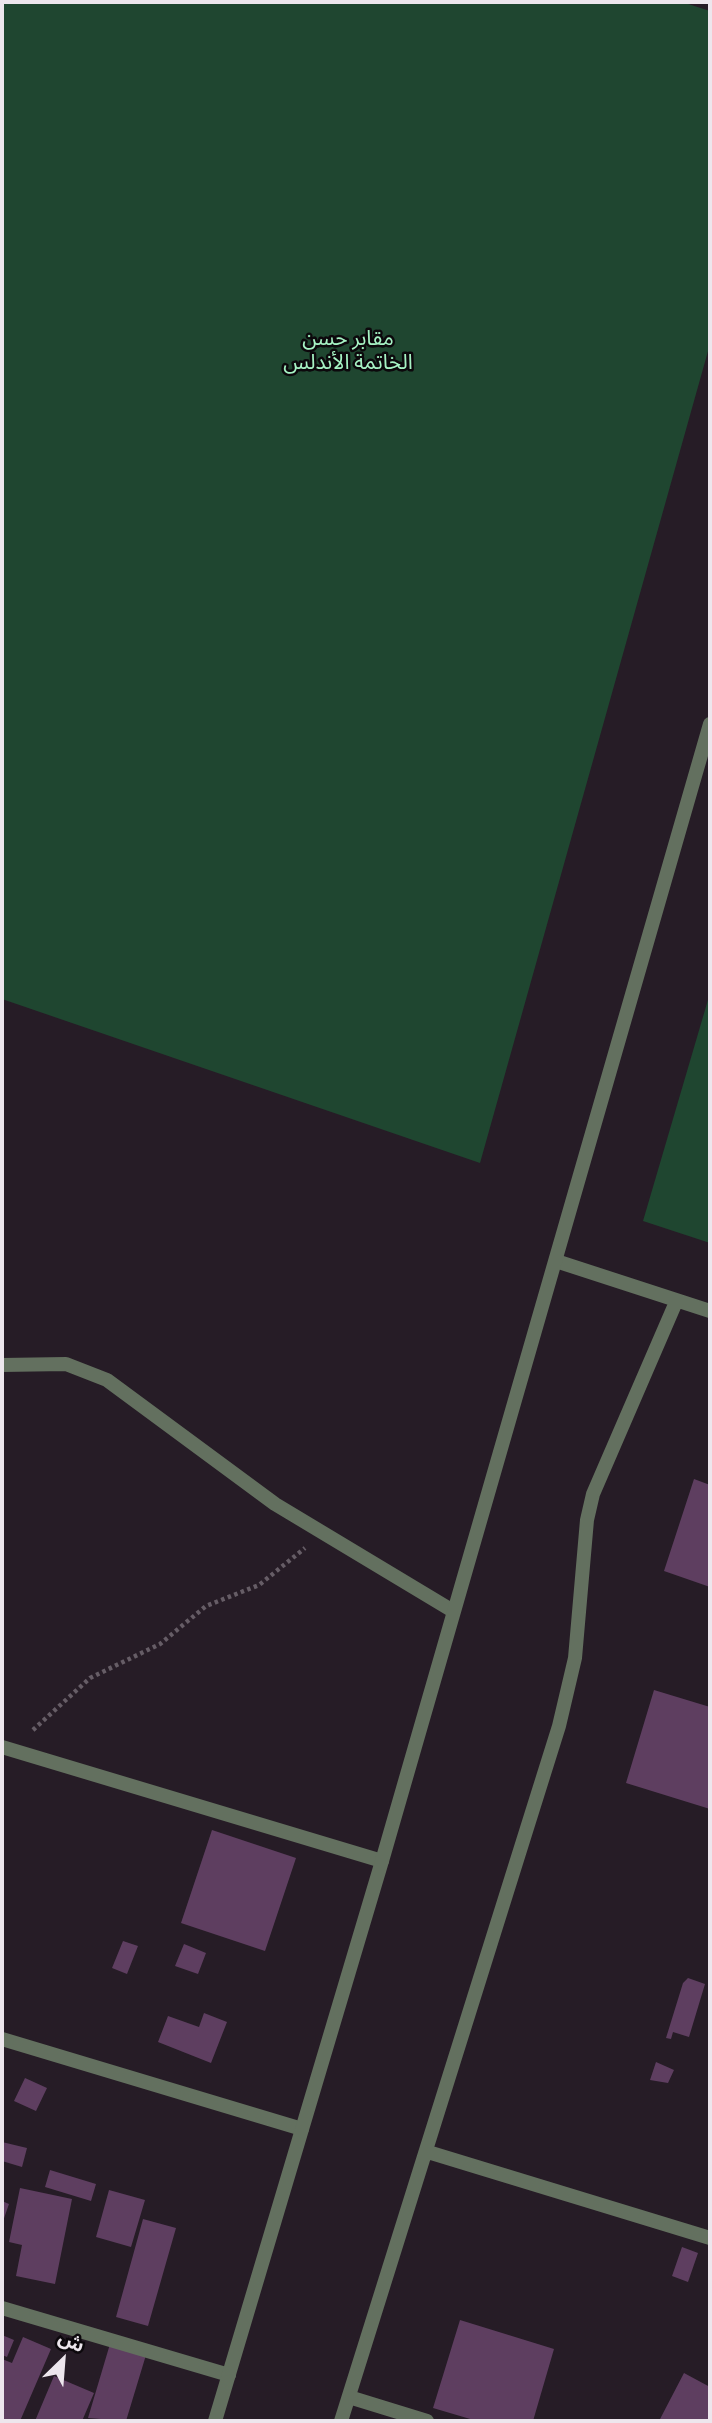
<!DOCTYPE html>
<html>
<head>
<meta charset="utf-8">
<style>
  body { margin:0 }
  #map { position:relative; width:712px; height:2423px; overflow:hidden; background:#261c26; font-family:"Exo 2","Noto Sans Arabic",sans-serif }
  canvas { display:block }
  .frame { position:absolute; inset:0; border:4px solid #ede6ed; pointer-events:none }
  .north { position:absolute; left:28px; top:2325px; width:70px; height:70px; -webkit-text-stroke:5px #0c080c; paint-order:stroke; rotate:25deg; font-size:19px; font-weight:700; line-height:28px; text-align:center; color:#ede6ed }
  .north::after { content:''; display:block; margin:auto; width:24px; height:32px; background:#ede6ed; clip-path:polygon(50% 0,100% 100%,50% 72%,0 100%) }
</style>
</head>
<body>
<div id="map">
<canvas width="712" height="2423"></canvas>
<div class="frame"></div>
<div class="north">ش</div>
</div>
<script>
const context = document.querySelector('canvas').getContext('2d');
context.lineJoin = 'round';
function fillPath(path, color) { context.fillStyle = color; context.fill(path, 'evenodd'); }
const poly = rows => new Path2D(rows.map(r => 'M' + r).join(''));
function strokePath(path, color, width, dash) { context.strokeStyle = color; context.lineWidth = width; context.lineCap = dash ? 'butt' : 'round'; context.setLineDash(dash || []); context.stroke(path); }
function write(font, color, halo, rows, align = 'center') {
  context.font = font + ' "Exo 2","Noto Sans Arabic",sans-serif'; context.lineWidth = 5; context.setLineDash([]); context.textBaseline = 'middle'; context.strokeStyle = halo; context.fillStyle = color; for (const [text, x, y, turn = 0] of rows) {
    context.save(); context.translate(x, y); context.rotate((+turn || 0) * Math.PI / 180); context.textAlign = isNaN(turn) ? turn : align; if (halo) context.strokeText(text, 0, 0); context.fillText(text, 0, 0); context.restore();
  }
}
fillPath(poly([
  [2,2,682,2,710,11,710,344,480,1163,2,999],
  [710,993,710,1243,643,1221]
]), '#1f4630');
fillPath(poly([
  [694,1479,710,1485,710,1587,664,1571],
  [654,1690,710,1707,710,1809,626,1783],
  [212,1830,296,1858,265,1951,181,1923],
  [123,1941,138,1946,127,1974,112,1968],
  [184,1944,206,1953,198,1974,175,1966],
  [688,1978,705,1984,689,2037,673,2032,671,2039,666,2038,683,1983],
  [204,2013,227,2022,211,2063,158,2042,168,2016,199,2027],
  [656,2062,674,2070,668,2083,650,2080],
  [25,2078,47,2088,36,2111,14,2101],
  [2,2142,27,2148,22,2167,2,2161],
  [50,2170,96,2184,91,2201,45,2187],
  [20,2188,72,2199,55,2284,16,2276,22,2245,9,2242],
  [109,2190,145,2200,131,2247,96,2237],
  [2,2201,9,2204,2,2224],
  [143,2219,176,2228,148,2326,116,2317],
  [682,2247,698,2253,688,2282,672,2276],
  [460,2320,554,2349,533,2421,477,2421,433,2408],
  [2,2335,14,2340,7,2357,2,2355],
  [23,2337,51,2349,20,2421,2,2421,2,2359,12,2363],
  [110,2344,146,2355,126,2421,88,2418],
  [684,2373,710,2387,710,2421,659,2421],
  [54,2376,94,2393,82,2421,35,2421]
]), '#5e3e60');
strokePath(poly([
  [33,1730,90,1678,160,1644,206,1606,259,1585,305,1548]
]), '#665d66', 4.5, [3.5, 3.5]);
strokePath(poly([
  [556,1261,710,1311],
  [2,1365,66,1364,107,1380,275,1504,453,1611],
  [2,1747,382,1861],
  [2,2039,302,2129],
  [428,2152,710,2238],
  [2,2308,229,2375],
  [349,2397,427,2421],
  [341,2421,559,1726,575,1658,587,1520,593,1494,676,1302]
]), '#63705f', 14);
strokePath(poly([
  [215,2421,382,1861,710,724]
]), '#63705f', 14);
write('21px', '#a6f3c4', '#0c080c', [
  ["مقابر حسن",348,338],
  ["الخاتمة الأندلس",348,362]
]);
</script>
</body>
</html>
